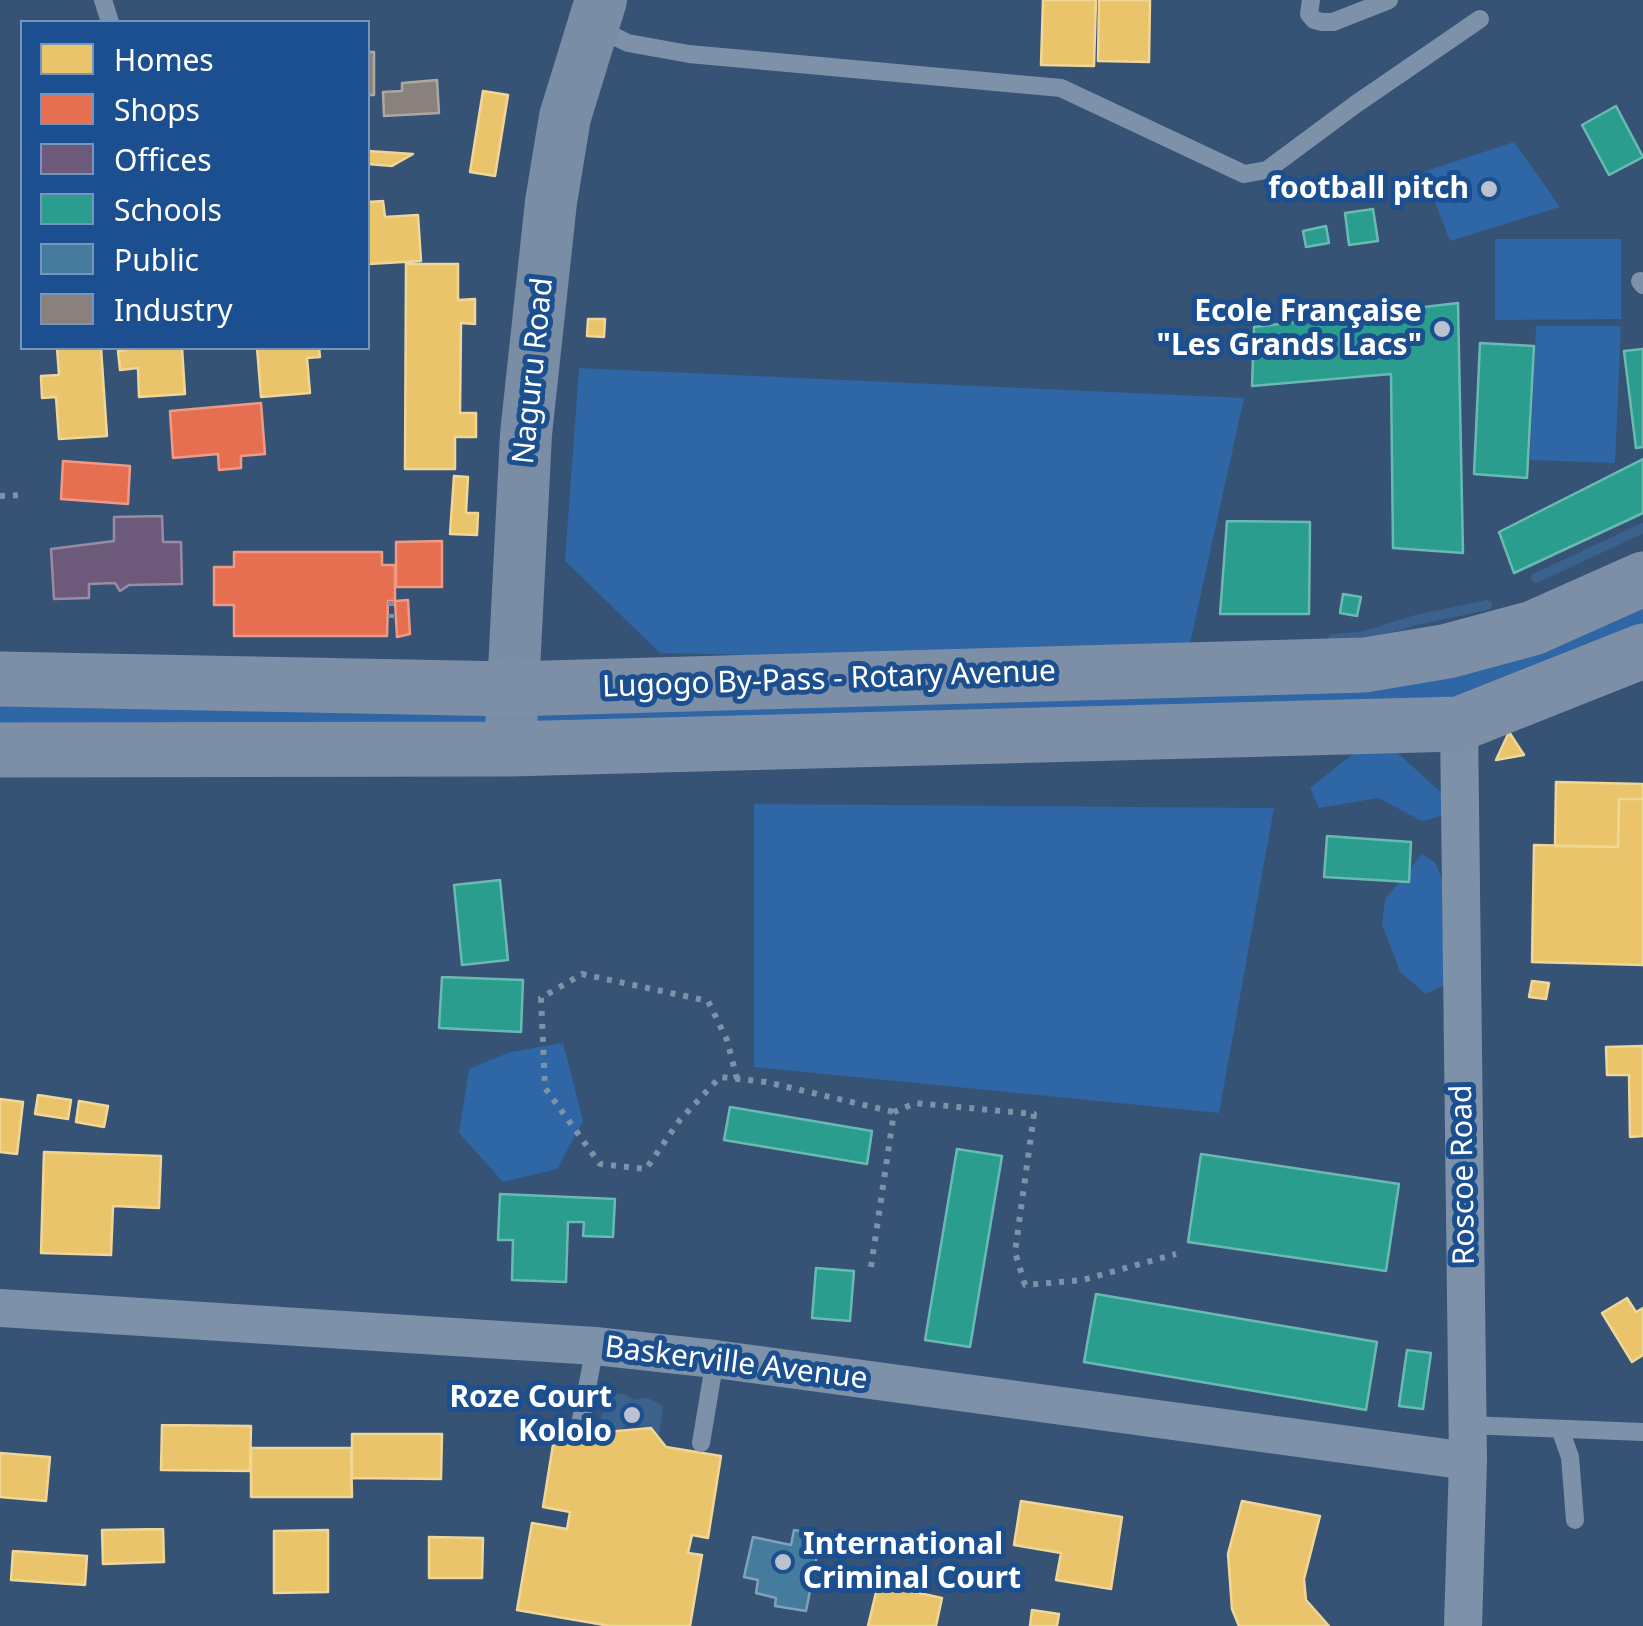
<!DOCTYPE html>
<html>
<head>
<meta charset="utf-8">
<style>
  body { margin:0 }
  #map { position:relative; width:1643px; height:1626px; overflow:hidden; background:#365274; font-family:"Noto Sans",sans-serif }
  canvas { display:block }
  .legend { position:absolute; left:20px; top:20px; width:350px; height:330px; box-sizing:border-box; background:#1b4f8f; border:2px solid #7695bc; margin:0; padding:12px 18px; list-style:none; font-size:30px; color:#fff }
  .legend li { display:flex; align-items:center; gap:20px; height:50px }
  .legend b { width:50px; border:2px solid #7695bc }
</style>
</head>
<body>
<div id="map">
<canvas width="1643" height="1626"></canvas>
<ul class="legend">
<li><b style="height:28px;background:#e9c46a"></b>Homes</li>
<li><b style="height:28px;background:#e76f51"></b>Shops</li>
<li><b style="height:28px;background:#6d597a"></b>Offices</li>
<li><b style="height:28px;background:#2a9d8f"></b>Schools</li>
<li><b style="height:28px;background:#457b9d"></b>Public</li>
<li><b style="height:28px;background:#8a817c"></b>Industry</li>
</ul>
</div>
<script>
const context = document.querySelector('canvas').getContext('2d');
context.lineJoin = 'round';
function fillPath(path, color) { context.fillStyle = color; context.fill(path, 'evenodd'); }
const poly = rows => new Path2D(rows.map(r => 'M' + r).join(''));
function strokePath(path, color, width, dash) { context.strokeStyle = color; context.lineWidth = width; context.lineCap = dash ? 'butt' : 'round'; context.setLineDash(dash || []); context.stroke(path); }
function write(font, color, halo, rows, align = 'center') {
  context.font = font + ' "Noto Sans",sans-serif'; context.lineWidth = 10; context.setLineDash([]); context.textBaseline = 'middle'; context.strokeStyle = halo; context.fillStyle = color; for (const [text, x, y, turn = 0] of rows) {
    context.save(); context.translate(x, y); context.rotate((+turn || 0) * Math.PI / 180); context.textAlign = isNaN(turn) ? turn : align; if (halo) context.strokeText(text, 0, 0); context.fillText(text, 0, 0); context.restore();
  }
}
fillPath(poly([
  [1514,142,1560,207,1450,241,1423,172],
  [1495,239,1621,239,1621,319,1495,320],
  [1536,326,1621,326,1615,463,1530,460],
  [579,368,1244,398,1189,648,990,660,660,653,565,561],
  [1643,603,1643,630,1495,695,1410,710,532,723,534,702,1183,694],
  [0,698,487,699,498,724,0,729],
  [1363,746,1391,747,1444,795,1441,816,1422,821,1378,798,1319,808,1310,788],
  [754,804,1274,808,1219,1113,754,1067],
  [1422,854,1435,862,1451,901,1449,983,1426,994,1400,972,1382,925,1385,899],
  [563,1043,583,1121,557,1169,503,1182,459,1133,469,1069,510,1052]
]), '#2f66a5');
fillPath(poly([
  [622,1393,634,1400,646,1397,663,1406,659,1435,635,1424,625,1426,614,1435,604,1434,600,1424,604,1403,611,1395]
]), '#3b618d');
const homes = poly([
  [1043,0,1096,0,1094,66,1041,65,1043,0],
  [1099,0,1150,0,1149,62,1098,61,1099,0],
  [483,91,508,95,495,176,470,172,483,91],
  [368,151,413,154,392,166,368,164,368,151],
  [383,201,385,217,418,215,421,261,368,264,368,202,383,201],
  [406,264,458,264,458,300,475,299,475,324,461,323,460,413,476,413,476,437,455,437,455,469,405,469,406,264],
  [588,319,605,319,604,337,587,336,588,319],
  [57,348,101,348,107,436,59,439,56,397,42,398,41,376,59,375,57,348],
  [137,348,182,348,185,394,139,397,138,368,120,370,118,351,137,348],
  [257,348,319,348,320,357,307,358,310,393,261,397,257,348],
  [454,476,468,477,466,513,478,513,477,535,450,534,454,476],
  [1509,732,1524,755,1496,760,1509,732],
  [1556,782,1643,784,1643,799,1619,799,1618,847,1555,846,1556,782],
  [1619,799,1643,799,1643,965,1532,962,1534,845,1618,847,1619,799],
  [1532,981,1549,983,1546,999,1529,997,1532,981],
  [1643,1046,1643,1136,1630,1137,1629,1075,1607,1075,1606,1047,1643,1046],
  [38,1095,71,1100,68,1119,35,1114,38,1095],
  [0,1099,23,1102,17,1154,0,1152,0,1099],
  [79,1101,108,1106,104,1127,76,1122,79,1101],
  [44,1152,161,1156,159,1208,113,1206,111,1255,41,1253,44,1152],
  [1627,1298,1636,1312,1643,1308,1643,1355,1632,1362,1602,1313,1627,1298],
  [162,1425,251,1426,250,1471,161,1470,162,1425],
  [556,1426,594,1433,651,1428,666,1447,721,1456,708,1538,692,1535,688,1553,702,1555,690,1626,610,1626,517,1610,532,1523,567,1529,570,1512,543,1507,556,1426],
  [352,1434,442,1434,441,1479,352,1478,352,1434],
  [251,1448,351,1448,352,1497,251,1497,251,1448],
  [0,1453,50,1457,46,1501,0,1497,0,1453],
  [1021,1501,1122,1517,1111,1589,1056,1580,1061,1553,1014,1545,1021,1501],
  [1242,1501,1320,1516,1304,1579,1306,1600,1329,1626,1239,1626,1232,1609,1228,1554,1242,1501],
  [163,1529,164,1562,103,1564,102,1530,163,1529],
  [328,1530,328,1592,274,1593,274,1531,328,1530],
  [429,1537,483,1538,482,1578,429,1578,429,1537],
  [13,1551,87,1556,85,1585,11,1580,13,1551],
  [878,1584,942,1598,936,1626,868,1626,878,1584],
  [1032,1610,1059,1614,1057,1626,1030,1626,1032,1610]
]);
fillPath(homes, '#e9c46a');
strokePath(homes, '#f0d697', 2.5);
const shops = poly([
  [261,403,265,454,241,456,241,468,219,470,218,454,173,458,170,411,261,403],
  [63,461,130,466,128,504,61,499,63,461],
  [442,541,442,587,396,587,396,542,442,541],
  [234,552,382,552,382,565,395,565,395,601,388,601,387,636,234,636,234,605,214,605,214,567,234,567,234,552],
  [408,600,410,634,397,637,395,601,408,600]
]);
fillPath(shops, '#e76f51');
strokePath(shops, '#ee9a85', 2.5);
const offices = poly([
  [162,516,163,542,181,542,182,584,129,585,120,591,115,583,89,584,89,598,54,599,51,549,114,541,114,517,162,516]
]);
fillPath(offices, '#6d597a');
strokePath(offices, '#998ba2', 2.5);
const schools = poly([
  [1616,106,1643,157,1609,175,1582,125,1616,106],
  [1373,209,1378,241,1349,245,1345,213,1373,209],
  [1326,226,1329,243,1306,247,1303,231,1326,226],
  [1458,303,1463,553,1393,548,1391,374,1252,386,1254,327,1458,303],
  [1480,343,1534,346,1527,478,1474,474,1480,343],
  [1643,349,1643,447,1636,448,1624,351,1643,349],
  [1643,459,1643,513,1514,573,1499,532,1643,459],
  [1227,521,1310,522,1309,614,1220,614,1227,521],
  [1343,594,1361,597,1357,616,1340,613,1343,594],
  [1327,836,1411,842,1409,882,1324,877,1327,836],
  [500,880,508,960,462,965,454,885,500,880],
  [442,977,523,980,521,1032,439,1028,442,977],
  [730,1107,872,1131,867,1164,724,1140,730,1107],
  [957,1149,1002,1156,970,1347,925,1340,957,1149],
  [1201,1154,1399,1184,1386,1271,1188,1242,1201,1154],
  [500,1194,615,1199,613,1237,583,1236,584,1222,568,1222,566,1282,512,1280,513,1240,498,1240,500,1194],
  [816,1268,854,1271,850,1321,812,1318,816,1268],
  [1096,1294,1377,1342,1366,1410,1084,1362,1096,1294],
  [1407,1350,1431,1353,1423,1409,1399,1406,1407,1350]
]);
fillPath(schools, '#2a9d8f');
strokePath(schools, '#6abab1', 2.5);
const public = poly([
  [794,1530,821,1535,806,1611,775,1606,776,1598,756,1593,758,1580,744,1577,753,1537,791,1545,794,1530]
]);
fillPath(public, '#457b9d');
strokePath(public, '#7da3ba', 2.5);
const industry = poly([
  [368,52,374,52,374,95,368,95,368,52],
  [437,80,439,113,384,116,383,92,402,91,402,83,437,80]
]);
fillPath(industry, '#8a817c');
strokePath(industry, '#ada7a3', 2.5);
strokePath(poly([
  [1536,578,1643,528],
  [1333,639,1365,636,1416,620,1487,605]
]), '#3b618d', 10);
strokePath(poly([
  [0,496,25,495],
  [391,601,391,618],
  [737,1079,727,1040,708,1001,582,974,541,998,545,1088,600,1164,646,1169,679,1121,720,1077,766,1082,894,1112],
  [871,1267,894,1112,915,1103,1034,1114,1015,1252,1025,1285,1083,1280,1176,1254]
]), '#7d92a8', 6, [5, 8]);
strokePath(poly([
  [103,0,110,22],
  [1311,0,1309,14,1314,20,1322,22,1333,22,1389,0],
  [599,29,628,43,689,54,1061,88,1244,174,1267,170,1356,104,1480,19],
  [1640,281,1643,285],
  [581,1420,595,1346],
  [1467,1425,1643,1432],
  [1560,1429,1570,1457,1575,1520],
  [701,1443,715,1359]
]), '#7d92a8', 18);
strokePath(poly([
  [1459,724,1468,1461,1463,1626],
  [0,1308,595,1346,715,1359,1468,1461]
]), '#7d92a8', 38);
strokePath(poly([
  [510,749,526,434,551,202,565,117,601,0]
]), '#798da4', 52);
strokePath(poly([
  [0,679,511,689,1365,665,1448,651,1533,628,1643,579],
  [0,750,510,749,1459,724,1643,651]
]), '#7d8ea7', 55);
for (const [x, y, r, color] of [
  [1489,189,10,"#b9c2ce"],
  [1442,329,10,"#b9c2ce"],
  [632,1415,10,"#b9c2ce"],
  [783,1562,10,"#b9c2ce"]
]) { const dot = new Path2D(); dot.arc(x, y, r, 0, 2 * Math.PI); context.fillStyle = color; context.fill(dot); strokePath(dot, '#1b4f8f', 4); }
write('bold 30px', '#fff', '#1b4f8f', [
  ["football pitch",1469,189],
  ["Ecole Française",1422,312],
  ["\"Les Grands Lacs\"",1422,346],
  ["Roze Court",612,1398],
  ["Kololo",612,1432],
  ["International",803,1545,"left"],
  ["Criminal Court",803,1579,"left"]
], 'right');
write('30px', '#fff', '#1b4f8f', [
  ["Naguru Road",534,371,-84],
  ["Lugogo By-Pass - Rotary Avenue",829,680,-2],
  ["Roscoe Road",1464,1175,-91],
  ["Baskerville Avenue",736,1364,7]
]);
</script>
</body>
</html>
